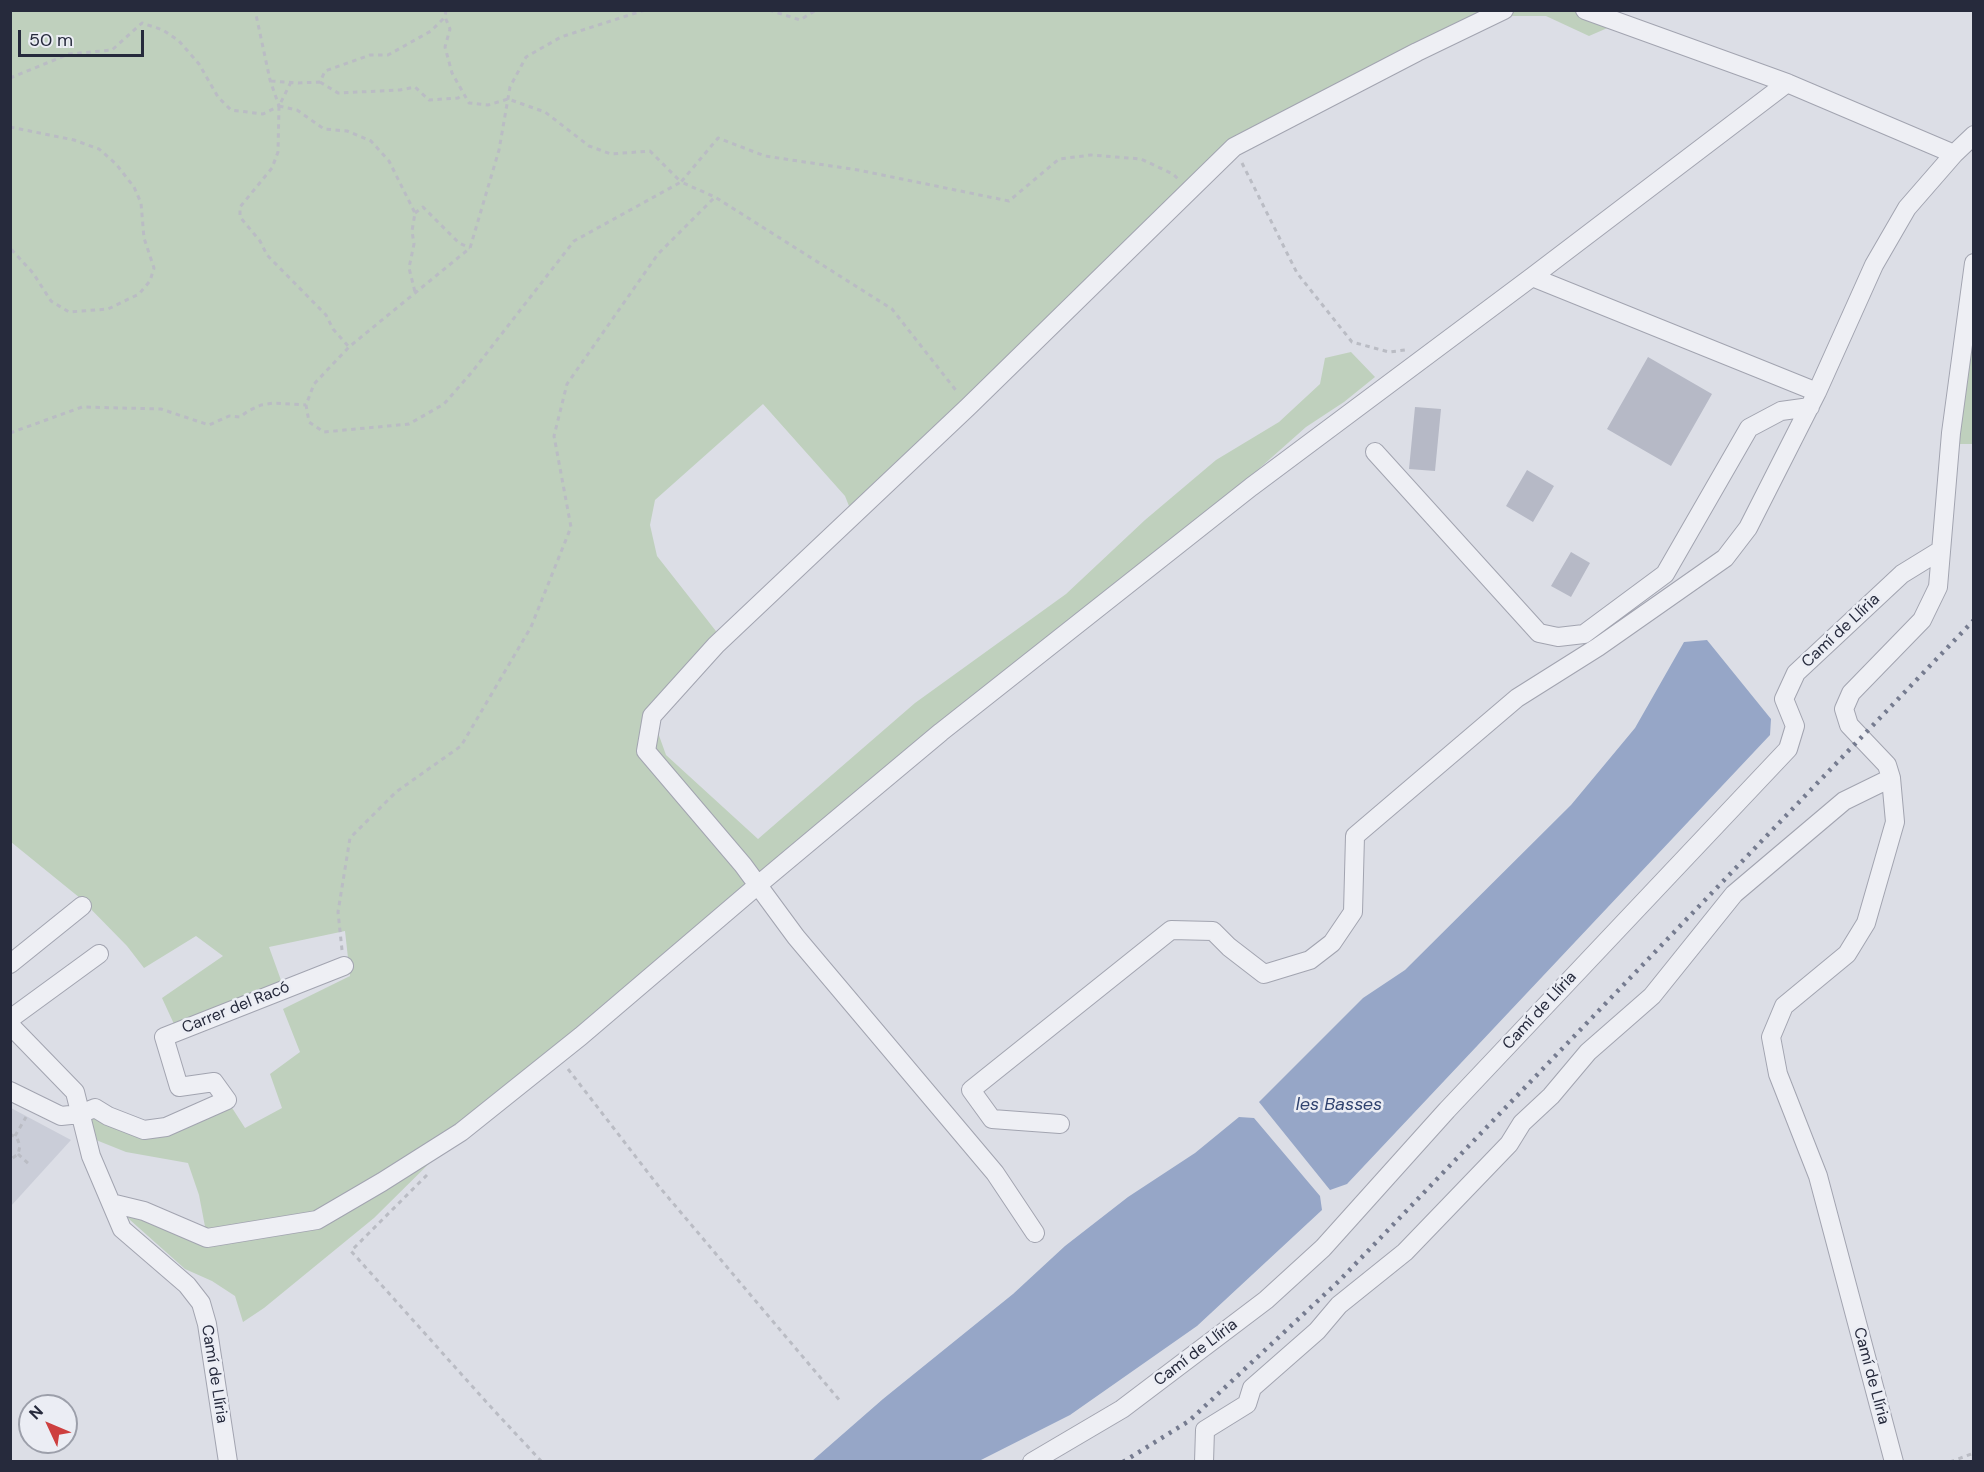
<!DOCTYPE html>
<html>
<head>
<meta charset="utf-8">
<style>
  body { margin:0 }
  #map { position:relative; width:1984px; height:1472px; overflow:hidden; background:#dcdee6; font-family:"DM Sans",sans-serif }
  canvas { display:block }
  .frame { position:absolute; inset:0; border:12px solid #262a3c; pointer-events:none }
  .north { position:absolute; left:18px; top:1394px; width:60px; height:60px; box-sizing:border-box; background:#ebedf4; border:2px solid #9c9faa; border-radius:50%; rotate:314deg; font-size:16px; font-weight:700; line-height:24px; text-align:center; color:#262a3c }
  .north::after { content:''; display:block; margin:auto; width:21px; height:27px; background:#cd3f3f; clip-path:polygon(50% 0,100% 100%,50% 72%,0 100%) }
  .scale { position:absolute; left:18px; top:30px; width:126px; height:27px; box-sizing:border-box; border:3px solid #262a3c; border-top:0; padding-left:8px; font-size:18px; line-height:21px; white-space:nowrap; color:#262a3c; -webkit-text-stroke:4px #ebedf4; paint-order:stroke }
</style>
</head>
<body>
<div id="map">
<canvas width="1984" height="1472"></canvas>
<div class="frame"></div>
<div class="north">N</div>
<div class="scale">50 m</div>
</div>
<script>
const context = document.querySelector('canvas').getContext('2d');
context.lineJoin = 'round';
function fillPath(path, color) { context.fillStyle = color; context.fill(path, 'evenodd'); }
const poly = rows => new Path2D(rows.map(r => 'M' + r).join(''));
function strokePath(path, color, width, dash) { context.strokeStyle = color; context.lineWidth = width; context.lineCap = dash ? 'butt' : 'round'; context.setLineDash(dash || []); context.stroke(path); }
function write(font, color, halo, rows, align = 'center') {
  context.font = font + ' "DM Sans",sans-serif'; context.lineWidth = 5; context.setLineDash([]); context.textBaseline = 'middle'; context.strokeStyle = halo; context.fillStyle = color; for (const [text, x, y, turn = 0] of rows) {
    context.save(); context.translate(x, y); context.rotate((+turn || 0) * Math.PI / 180); context.textAlign = isNaN(turn) ? turn : align; if (halo) context.strokeText(text, 0, 0); context.fillText(text, 0, 0); context.restore();
  }
}
fillPath(poly([
  [11,1108,71,1140,11,1206]
]), '#cacdd8');
fillPath(poly([
  [11,11,1621,11,1619,23,1589,36,1546,16,1494,16,1234,147,853,516,845,496,763,404,655,500,650,525,657,556,719,635,652,716,666,755,758,839,915,703,1066,594,1145,520,1216,460,1279,422,1320,384,1325,358,1351,352,1375,377,1344,402,1306,427,1244,482,461,1132,374,1218,264,1308,243,1322,235,1296,212,1281,185,1269,111,1203,207,1237,199,1195,188,1163,126,1152,86,1136,80,1114,144,1130,227,1100,245,1128,282,1108,270,1074,300,1052,283,1009,350,976,345,931,269,947,282,983,174,1024,162,998,223,956,196,936,144,968,127,946,80,898,11,842],
  [1973,313,1973,444,1958,444]
]), '#bfd0bd');
fillPath(poly([
  [1707,640,1771,719,1770,735,1347,1184,1330,1190,1259,1102,1363,998,1405,970,1571,805,1635,728,1684,642],
  [1239,1117,1254,1118,1320,1196,1322,1210,1197,1326,1070,1415,979,1461,812,1461,883,1399,1013,1294,1065,1246,1128,1197,1195,1153]
]), '#96a6c7');
fillPath(poly([
  [1648,357,1712,394,1671,466,1607,429],
  [1415,407,1441,409,1435,471,1409,469],
  [1527,470,1554,486,1533,522,1506,506],
  [1571,552,1590,563,1571,597,1551,586]
]), '#b6b9c6');
const minor = poly([
  [1585,10,1787,83,1954,154],
  [1532,277,1817,392],
  [1375,452,1539,633,1558,637,1584,634,1665,574,1749,428,1781,411,1810,407],
  [10,964,82,906],
  [10,1019,99,954],
  [10,1025,75,1092,91,1156,122,1229,187,1285,201,1303,207,1324,228,1462],
  [10,1091,61,1116,80,1114,95,1108,108,1116,144,1130,166,1127,227,1100,214,1082,179,1087,164,1037,344,966],
  [1060,1124,992,1119,971,1090,1171,930,1213,931,1229,947,1264,974,1310,960,1332,943,1353,912,1355,836,1517,698,1598,647,1725,558,1748,528,1817,392,1874,265,1907,208,1954,154,1974,135],
  [111,1203,144,1211,207,1238,317,1220,382,1182,461,1132,581,1036,758,885,941,732,1251,487,1532,277,1787,83],
  [1035,1233,995,1173,796,937,743,865,646,751,652,716,716,645,968,407,1234,147,1417,52,1504,10],
  [1032,1462,1122,1409,1266,1300,1323,1248,1447,1110,1788,749,1795,726,1784,699,1796,673,1902,574,1941,550],
  [1204,1462,1205,1430,1247,1404,1252,1388,1317,1331,1339,1305,1405,1252,1509,1144,1522,1123,1551,1096,1588,1052,1652,996,1734,894,1844,801,1891,778],
  [1894,1462,1818,1176,1778,1074,1771,1037,1784,1006,1847,954,1866,923,1895,822,1891,778,1887,765,1849,725,1844,709,1851,693,1922,620,1938,587,1951,433,1974,263]
]);
strokePath(minor, '#a2a4b0', 20);
strokePath(poly([
  [446,10,445,17,450,29,445,47,452,73,469,103,488,105,508,99,545,112,589,146,611,154,650,151,681,182,718,138,765,156,858,170,1009,201,1059,159,1091,155,1141,159,1173,174,1178,179],
  [645,10,561,37,526,57,510,87,499,150,470,248,349,347,314,384,306,405,309,422,324,432,409,424,444,404,472,372,574,241,681,182,715,197,892,309,958,393],
  [769,10,800,20,816,10],
  [10,78,69,54,112,50,142,23,163,30,179,41,199,64,218,97,231,110,263,114,279,106,270,80,255,10],
  [271,81,298,83,320,82,325,71,370,55,388,55,431,31,445,17],
  [291,82,279,106,278,152,272,168,240,207,240,217,260,241,267,255,326,315,333,329,349,347],
  [320,82,338,93,400,90,415,87,429,100,458,98,463,94],
  [279,106,297,110,324,129,347,131,371,141,389,161,415,213,412,231,414,244,409,268,415,292],
  [10,127,74,140,99,149,116,164,134,187,141,203,144,238,154,268,150,281,139,294,108,309,69,312,51,301,33,273,10,248],
  [1242,163,1297,273,1352,342,1389,352,1405,350],
  [415,213,423,207,459,243,470,248],
  [10,433,82,407,161,409,209,425,229,416,240,417,248,411,261,405,274,403,306,405],
  [342,950,338,912,350,838,396,792,461,746,531,627,571,527,554,436,567,384,658,254,715,197],
  [568,1069,656,1183,841,1402],
  [10,1134,17,1138,20,1146,18,1154,10,1160],
  [15,1136,26,1117],
  [18,1154,31,1166],
  [427,1175,351,1251,489,1405,542,1462],
  [1950,1462,1974,1453]
]), '#babcc4', 3, [4.5, 4.5]);
strokePath(minor, '#eeeff4', 18);
strokePath(poly([
  [1123,1462,1189,1421,1339,1281,1974,620]
]), '#757b8f', 4.5, [3, 6]);
write('16px', '#262a3c', '#ebedf4', [
  ["Camí de Llíria",1841,631,-43],
  ["Carrer del Racó",236,1008,-22],
  ["Camí de Llíria",1540,1011,-47],
  ["Camí de Llíria",1196,1353,-37],
  ["Camí de Llíria",214,1374,81],
  ["Camí de Llíria",1871,1376,75]
]);
write('italic 18px', '#30436f', '#ebedf4', [
  ["les Basses",1339,1105]
]);
</script>
</body>
</html>
